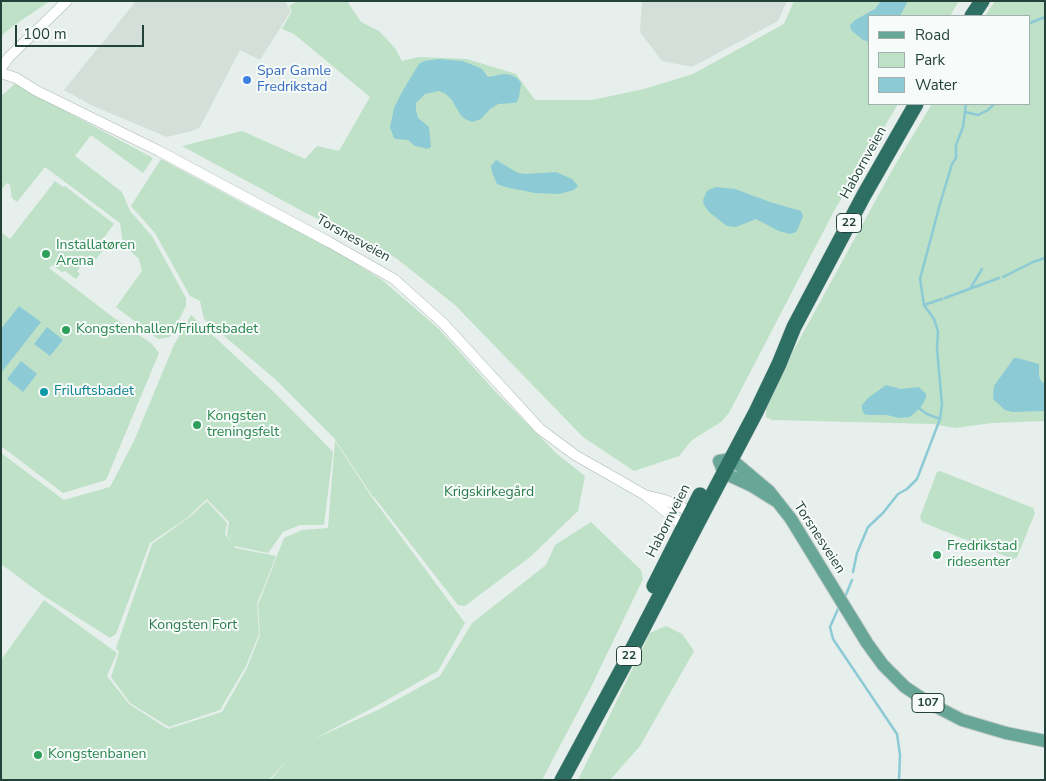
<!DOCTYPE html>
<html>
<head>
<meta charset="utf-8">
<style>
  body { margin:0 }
  #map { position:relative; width:1046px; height:781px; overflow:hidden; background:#e6efeb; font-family:"Nunito Sans",sans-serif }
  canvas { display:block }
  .frame { position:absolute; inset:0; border:2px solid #23433a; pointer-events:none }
  .legend { position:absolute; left:868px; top:15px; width:162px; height:90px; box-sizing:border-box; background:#f7fbf9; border:1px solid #a2b1ad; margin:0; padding:6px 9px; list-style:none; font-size:15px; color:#23433a }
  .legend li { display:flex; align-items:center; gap:10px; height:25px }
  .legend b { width:25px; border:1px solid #a2b1ad }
  .scale { position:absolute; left:15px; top:25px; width:129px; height:22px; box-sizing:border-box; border:2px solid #23433a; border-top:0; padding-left:6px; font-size:15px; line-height:18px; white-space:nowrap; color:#23433a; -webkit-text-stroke:4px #f7fbf9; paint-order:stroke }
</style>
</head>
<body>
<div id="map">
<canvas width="1046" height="781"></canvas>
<div class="frame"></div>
<ul class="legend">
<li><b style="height:6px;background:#68a697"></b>Road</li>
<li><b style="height:14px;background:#bee1c8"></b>Park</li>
<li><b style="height:14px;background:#8ccad6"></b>Water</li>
</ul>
<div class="scale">100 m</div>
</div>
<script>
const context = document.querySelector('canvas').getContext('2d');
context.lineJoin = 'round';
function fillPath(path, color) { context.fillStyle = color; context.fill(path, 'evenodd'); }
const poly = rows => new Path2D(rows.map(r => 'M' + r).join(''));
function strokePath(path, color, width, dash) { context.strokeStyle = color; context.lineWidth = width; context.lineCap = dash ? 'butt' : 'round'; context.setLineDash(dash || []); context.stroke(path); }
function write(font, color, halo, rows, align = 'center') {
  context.font = font + ' "Nunito Sans",sans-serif'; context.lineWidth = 4; context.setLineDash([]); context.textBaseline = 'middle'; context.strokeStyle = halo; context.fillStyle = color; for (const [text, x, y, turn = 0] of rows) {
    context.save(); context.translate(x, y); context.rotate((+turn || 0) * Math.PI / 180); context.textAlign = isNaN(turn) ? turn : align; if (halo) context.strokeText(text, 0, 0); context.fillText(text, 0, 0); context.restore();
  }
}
fillPath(poly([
  [136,1,285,1,291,11,260,60,240,50,200,127,192,131,167,137,93,106,64,90],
  [642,1,787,1,778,21,692,67,662,61,640,32]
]), '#d4dfda');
fillPath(poly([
  [1,1,50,1,13,26,1,36],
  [298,1,347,1,361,22,379,31,395,48,402,61,418,57,467,59,516,74,535,100,592,100,644,89,693,74,784,24,794,1,959,1,950,16,870,16,870,104,898,104,834,211,729,413,721,422,692,440,679,456,634,471,583,437,455,305,396,258,304,212,182,146,242,131,305,159,317,146,339,151,370,97,294,34,282,29,292,11,289,6],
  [995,1,1045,1,1045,421,992,423,955,428,933,424,772,420,766,417,766,407,797,344,895,165,932,104,1030,104,1030,16,985,16],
  [15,84,153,158,143,173,91,135,75,156,122,192,130,211,152,236,186,298,186,306,170,337,158,339,116,307,142,271,139,259,123,244,120,223,45,167,17,202,12,198,10,185,7,183,1,190,1,96],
  [161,159,248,206,328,246,382,280,439,329,492,388,557,454,585,476,578,511,530,557,465,606,458,605,374,497,373,497,334,438,275,379,204,319,200,301,190,296,155,233,131,206],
  [55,181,63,187,65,186,114,224,100,243,106,247,96,259,90,255,77,271,80,274,76,279,65,271,62,272,52,265,49,268,110,315,152,344,159,353,106,480,63,493,1,446,1,232,10,239],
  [191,315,276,394,333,452,324,525,300,525,283,532,268,553,234,546,235,548,276,556,257,604,259,634,246,666,220,710,169,727,130,703,111,677,119,652,116,648,152,544,191,516,207,501,227,523,225,534,232,544,227,535,229,522,207,499,187,518,150,543,116,634,110,638,44,596,1,564,1,453,64,500,110,487,134,441,174,345],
  [335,441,371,496,465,623,438,671,378,705,314,739,380,709,440,676,472,623,546,565,555,545,591,522,641,570,643,579,592,685,542,780,271,780,286,761,269,780,1,780,1,660,44,600,117,653,107,676,129,704,168,729,222,712,247,668,260,635,258,605,284,538,302,530,328,528],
  [940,471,1033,508,1035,513,1017,557,1013,559,922,522,920,517,937,472],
  [666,626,682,634,694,651,640,746,610,780,578,780,650,633]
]), '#bee1c8');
fillPath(poly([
  [881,1,908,1,900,16,870,16,870,47,867,41,863,40,851,30,850,25,855,20,875,9],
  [439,59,462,61,473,65,482,69,488,77,504,74,511,75,517,78,521,83,519,97,517,102,513,103,498,104,490,109,481,119,472,122,465,119,460,114,452,100,446,94,439,91,425,94,416,103,416,110,418,118,429,127,431,147,427,149,421,147,415,146,408,140,397,139,394,138,390,127,394,108,402,92,419,64,424,61],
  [496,160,518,173,525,174,556,172,572,179,578,186,574,190,559,194,535,193,505,187,497,184,492,172,491,166],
  [716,187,735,189,770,202,801,211,803,216,799,226,796,232,790,234,779,231,756,219,736,227,727,226,709,212,704,205,703,200,706,193,708,190],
  [19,306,41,322,1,373,1,329],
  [47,327,63,340,50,356,34,344],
  [1014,358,1017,358,1039,364,1039,376,1041,381,1045,384,1045,411,1013,412,1005,410,993,399,994,386],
  [21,361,37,374,23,392,7,379],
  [886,385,901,389,919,387,926,394,926,398,921,407,910,417,899,418,887,415,869,415,864,414,862,410,862,405,868,398]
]), '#8ccad6');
strokePath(poly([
  [1030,23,1045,17],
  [965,112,978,115,988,110,994,104],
  [1003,277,1033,262,1045,258],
  [970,289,982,269],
  [945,298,999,278],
  [924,305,942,299],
  [920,409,927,414,940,419],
  [853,572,857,553,868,527,883,513,898,494,907,489,917,479,940,419,942,405,937,349,938,331,934,319,924,305,920,279,940,204,952,164,956,158,956,145,963,127,966,104],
  [845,597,852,580],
  [838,609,830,627,833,639,897,734,900,755,899,780]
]), '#8ccad6', 2.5);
const minor = poly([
  [1,68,9,57,67,1],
  [1,73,16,78,35,90,159,151,329,242,394,279,443,323,540,429,575,455,645,495,680,523,684,525,689,525],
  [645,495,665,500,679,506,691,512,694,518]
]);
const major = poly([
  [776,501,752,486,724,473,719,461,731,459,769,491,791,519,867,643,883,665,905,687,929,703,962,720,1006,733,1045,741]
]);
const highway = poly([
  [972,16,982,1],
  [654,586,700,495],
  [562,780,622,669,697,524,756,412,779,364,794,327,864,195,916,104]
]);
strokePath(minor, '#a8b8b2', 11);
strokePath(major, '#c1cac8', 14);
strokePath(highway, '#c1cac8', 16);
strokePath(minor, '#fff', 10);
strokePath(major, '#68a697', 12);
strokePath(highway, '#2d7063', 15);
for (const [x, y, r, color] of [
  [247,80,5,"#3f7fe0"],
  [46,254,5,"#2e9e5b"],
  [66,330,5,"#2e9e5b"],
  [44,392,5,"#0f9aa8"],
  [197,425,5,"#2e9e5b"],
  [937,555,5,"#2e9e5b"],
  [38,755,5,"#2e9e5b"]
]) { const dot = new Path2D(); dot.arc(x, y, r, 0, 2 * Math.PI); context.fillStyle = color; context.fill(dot); strokePath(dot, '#f7fbf9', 2); }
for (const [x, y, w] of [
  [849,223,25],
  [629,656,25],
  [928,703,32]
]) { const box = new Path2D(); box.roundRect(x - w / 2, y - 9.5, w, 19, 4); context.fillStyle = '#f7fbf9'; context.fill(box); strokePath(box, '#23433a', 1); }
write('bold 12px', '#23433a', null, [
  ["22",849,223],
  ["22",629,656],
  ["107",928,703]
]);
write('14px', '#366cbe', '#f7fbf9', [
  ["Spar Gamle",257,72],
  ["Fredrikstad",257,88]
], 'left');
write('14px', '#23433a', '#f7fbf9', [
  ["Habornveien",864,163,-61],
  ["Torsnesveien",353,239,29],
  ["Habornveien",669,521,-63],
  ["Torsnesveien",819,538,57]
]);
write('14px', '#27864d', '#f7fbf9', [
  ["Installatøren",56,246],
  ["Arena",56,262],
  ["Kongstenhallen/Friluftsbadet",76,330],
  ["Kongsten",207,417],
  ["treningsfelt",207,433],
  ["Fredrikstad",947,547],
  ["ridesenter",947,563],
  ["Kongstenbanen",48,755]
], 'left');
write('14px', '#0d838f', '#f7fbf9', [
  ["Friluftsbadet",54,392]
], 'left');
write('14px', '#2b7c4b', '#f7fbf9', [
  ["Krigskirkegård",489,493],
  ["Kongsten Fort",193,626]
]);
</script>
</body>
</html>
